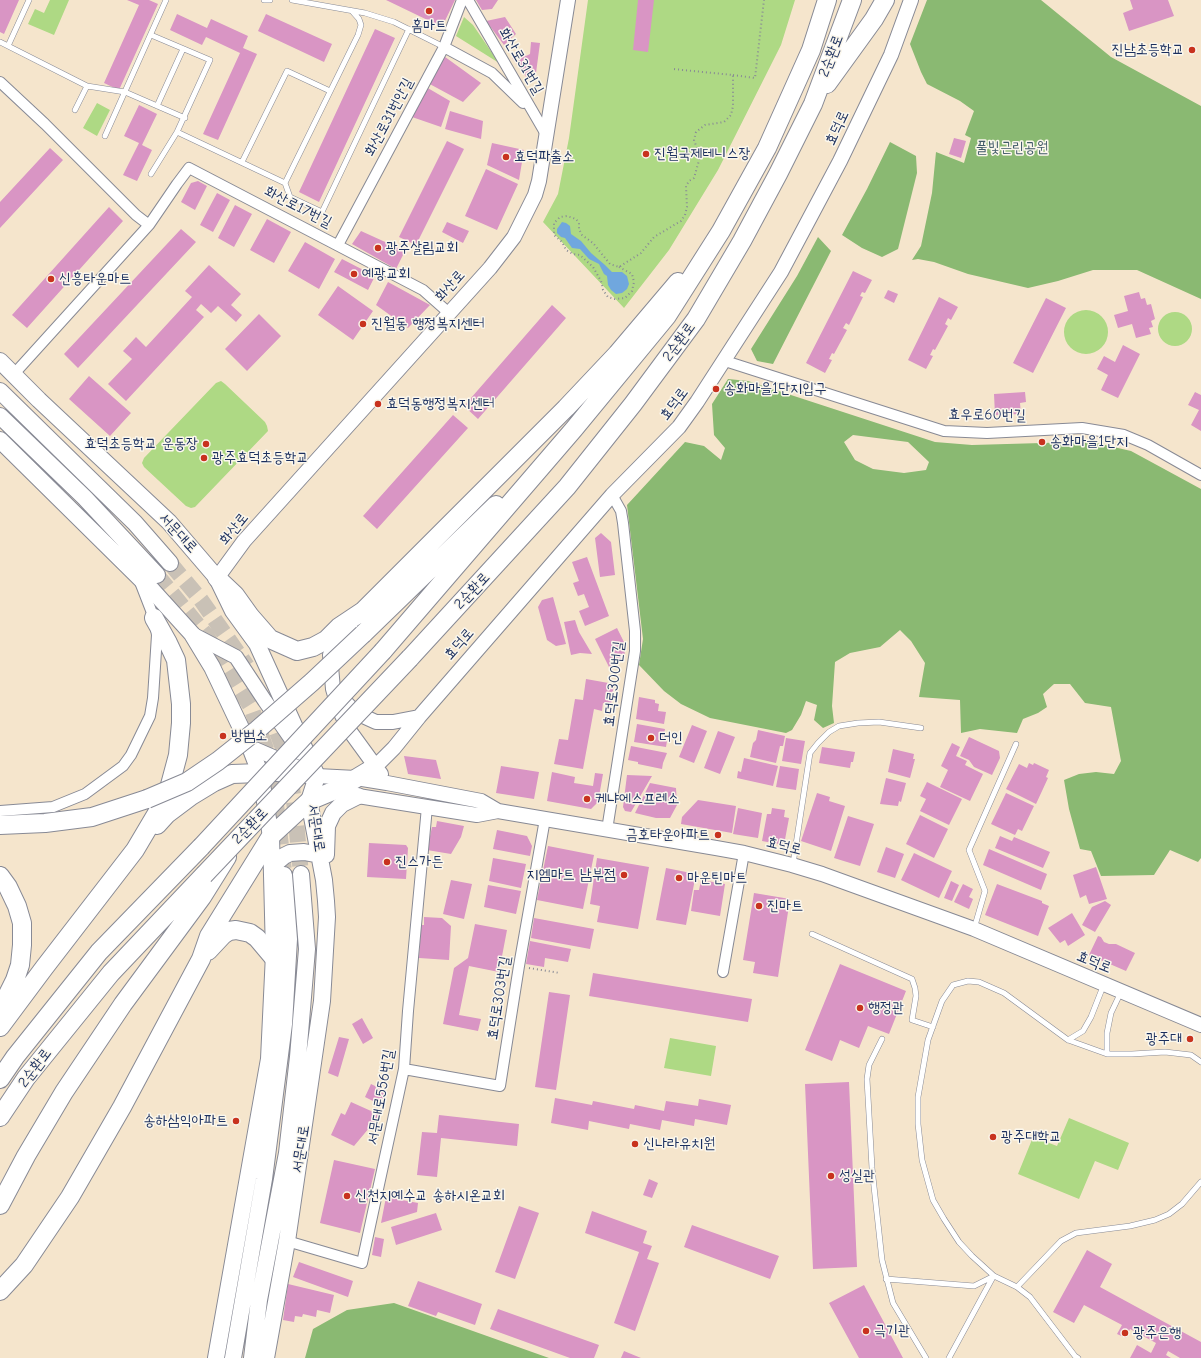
<!DOCTYPE html>
<html>
<head>
<meta charset="utf-8">
<style>
  body { margin:0 }
  canvas { display:block; background:#f5e5cc }
</style>
</head>
<body>
<canvas width="1201" height="1358"></canvas>
<script>
const context = document.querySelector('canvas').getContext('2d');
context.lineJoin = 'round';
function fillPath(path, color) { context.fillStyle = color; context.fill(path, 'evenodd'); }
const poly = rows => new Path2D(rows.map(r => 'M' + r).join(''));
function strokePath(path, color, width, dash) { context.strokeStyle = color; context.lineWidth = width; context.lineCap = dash ? 'butt' : 'round'; context.setLineDash(dash || []); context.stroke(path); }
function write(font, color, halo, rows, align = 'center') {
  context.font = font + ' "Comic Neue","Poor Story",sans-serif'; context.lineWidth = 3; context.setLineDash([]); context.textBaseline = 'middle'; context.strokeStyle = halo; context.fillStyle = color; for (const [text, x, y, turn = 0] of rows) {
    context.save(); context.translate(x, y); context.rotate((+turn || 0) * Math.PI / 180); context.textAlign = isNaN(turn) ? turn : align; if (halo) context.strokeText(text, 0, 0); context.fillText(text, 0, 0); context.restore();
  }
}
fillPath(poly([
  [50,0,69,0,54,35,28,24,35,9,44,13],
  [588,0,795,0,781,45,718,170,669,250,624,308,543,222,558,194,569,138],
  [464,17,473,25,499,63,456,36],
  [97,103,110,110,97,136,83,128],
  '1064 332a22 22 0 1 1 44 0a22 22 0 1 1-44 0Z',
  '1158 329a17 17 0 1 1 34 0a17 17 0 1 1-34 0Z',
  [221,381,225,384,265,422,267,426,268,431,195,507,191,508,186,506,144,467,142,463,144,458,216,383],
  [670,1038,716,1046,711,1076,664,1068],
  [1069,1118,1129,1143,1118,1170,1095,1161,1079,1199,1018,1174,1033,1137,1057,1146]
]), '#aed984');
fillPath(poly([
  [927,0,1041,0,1111,57,1201,106,1201,299,1137,270,1093,270,1058,281,1028,288,968,274,934,262,918,259,912,260,921,246,932,193,936,152,964,163,971,138,965,135,974,111,960,101,927,84,921,72,910,44],
  [890,142,916,156,917,173,898,249,882,257,862,248,842,235,867,189],
  [818,237,831,251,773,364,757,361,751,349,797,276],
  [728,379,748,381,935,442,972,445,1077,442,1096,443,1131,451,1201,489,1201,858,1198,862,1170,850,1154,875,1101,876,1091,851,1080,849,1069,809,1064,780,1079,774,1096,772,1114,774,1121,761,1111,707,1085,703,1070,684,1054,684,1043,694,1047,707,1038,713,1023,719,1017,733,980,729,961,733,960,700,919,697,925,663,911,641,900,630,880,647,850,653,835,662,832,706,834,723,823,728,814,720,817,705,806,701,801,715,792,730,786,733,710,718,681,704,664,691,639,665,643,639,627,505,685,442,704,446,721,460,725,448,714,435,712,404],
  [853,435,908,442,929,462,926,470,904,473,873,469,855,460,844,442],
  [394,1303,549,1358,305,1358,313,1329,347,1310]
]), '#8ab972');
fillPath(poly([
  [562,222,566,223,570,226,571,234,581,241,591,253,605,265,612,272,622,272,627,276,629,284,627,289,622,293,616,294,611,290,608,285,607,276,604,274,599,264,589,259,580,249,572,248,565,238,561,237,557,233,557,229]
]), '#70a7de');
fillPath(poly([
  [0,0,19,0,4,34,0,32],
  [127,0,149,0,158,4,119,90,104,83,139,5],
  [386,0,455,0,442,27],
  [476,0,498,0,492,9,482,10],
  [638,0,654,0,648,52,633,50],
  [1130,0,1168,0,1174,16,1129,31,1123,13,1133,9],
  [177,14,207,28,211,19,248,36,243,48,257,54,218,140,203,134,240,53,206,37,202,45,170,30],
  [266,14,332,44,324,62,258,31],
  [505,17,516,34,504,45,486,21],
  [375,29,395,38,319,202,299,192],
  [531,42,540,43,536,73,527,78,512,58,522,50,526,56,530,54],
  [441,54,481,83,463,102,426,82],
  [426,87,450,101,441,127,412,117],
  [139,105,157,114,142,145,152,150,137,181,123,175,139,143,124,136],
  [450,111,483,121,481,139,445,129],
  [954,138,966,141,961,158,949,154],
  [447,141,464,149,416,245,399,237],
  [492,143,524,150,519,180,487,165],
  [50,148,63,160,0,228,0,202],
  [486,169,518,184,497,230,465,216],
  [198,181,207,186,195,210,181,202,191,183],
  [217,193,230,200,213,232,200,225],
  [235,205,252,214,234,247,218,238],
  [109,207,123,221,27,328,12,315],
  [267,219,291,232,274,263,250,250],
  [447,222,469,231,463,243,442,232],
  [181,229,196,242,78,368,64,354],
  [361,231,405,251,396,269,352,244],
  [305,242,335,259,319,289,288,271],
  [342,259,375,276,368,290,334,272],
  [209,265,241,294,231,305,242,315,236,322,218,306,211,313,201,304,196,310,204,317,126,401,108,384,132,359,123,351,136,337,146,347,192,297,185,291],
  [853,271,872,280,865,293,862,292,860,296,863,297,849,325,846,323,843,328,847,330,834,354,832,353,829,359,832,360,825,373,806,363],
  [388,282,430,305,408,328,376,305],
  [338,286,373,311,353,340,318,315],
  [888,290,898,294,894,303,884,298],
  [1139,292,1141,299,1145,298,1147,305,1151,304,1155,319,1151,321,1153,327,1149,328,1151,334,1136,338,1132,324,1118,328,1114,315,1128,311,1124,296],
  [939,297,958,307,951,320,948,318,945,324,948,326,935,350,933,349,930,355,933,356,926,369,908,360],
  [1046,298,1066,308,1033,373,1013,363],
  [552,305,566,318,478,419,464,406],
  [259,314,281,336,247,371,225,349],
  [1123,345,1140,354,1118,398,1101,390,1108,375,1097,369,1104,356,1115,362],
  [89,376,131,413,110,436,69,399],
  [1025,392,1026,402,1020,403,1021,414,995,415,994,394],
  [1195,392,1201,395,1201,431,1191,425,1199,410,1188,405],
  [453,415,468,428,377,529,363,516],
  [601,533,611,542,615,575,600,577,595,538],
  [587,557,609,616,585,626,579,611,589,607,584,594,578,596,573,583,579,581,572,562],
  [553,597,566,644,556,646,547,640,538,607,542,600],
  [575,620,579,632,592,654,580,653,571,655,564,622],
  [617,628,624,642,625,659,609,667,595,639],
  [586,679,614,684,611,705,603,703,602,711,594,709,583,769,554,764,559,739,568,740,575,699,583,700],
  [639,697,655,700,655,703,659,704,658,711,666,712,664,724,636,719],
  [637,724,665,729,664,735,668,735,666,747,634,742],
  [692,725,707,731,694,763,679,757],
  [758,730,785,736,783,746,780,746,776,763,750,757,753,743,756,740],
  [718,731,735,737,720,774,704,768],
  [969,737,999,751,1000,758,992,775,974,767,969,760,960,756],
  [786,738,805,741,801,764,782,761],
  [952,743,960,747,956,756,967,761,965,765,983,774,970,801,940,787,948,770,941,766],
  [631,746,667,753,663,763,662,769,638,764,638,762,628,760],
  [822,747,855,752,853,762,851,762,850,768,819,763],
  [893,749,914,754,913,759,915,759,910,778,888,772],
  [404,756,436,760,441,779,408,774],
  [744,758,778,766,773,786,737,778,738,771,741,772],
  [1029,763,1033,765,1034,763,1049,770,1046,777,1048,778,1036,804,1006,789,1019,764,1027,768],
  [501,766,539,772,534,799,496,793],
  [780,766,799,769,796,790,776,787],
  [552,772,575,777,574,783,593,786,595,773,603,774,598,802,591,809,547,801],
  [627,775,652,776,631,812,625,811,623,807],
  [886,778,906,783,901,802,899,801,898,806,880,804],
  [927,782,962,799,949,825,920,811,926,799,920,796],
  [650,783,676,788,677,805,670,818,656,818,635,813],
  [817,793,830,797,829,801,845,806,831,851,801,841],
  [1006,793,1034,806,1022,831,1018,829,1015,835,991,824],
  [698,800,736,806,732,833,681,824,682,817],
  [738,808,762,813,758,838,733,834],
  [772,808,785,810,784,817,789,818,784,845,762,841,767,814,771,814],
  [920,815,948,829,934,858,906,844],
  [848,816,874,824,860,866,834,858],
  [437,821,464,826,461,837,451,854,427,850,432,827,436,827],
  [497,830,527,836,532,846,530,856,493,849],
  [1000,836,1012,841,1014,837,1050,852,1043,868,995,848],
  [369,843,406,845,408,848,406,879,367,877],
  [548,846,594,855,583,909,537,900],
  [886,847,904,854,895,878,877,872],
  [989,849,1047,874,1041,890,983,865],
  [914,853,952,871,939,898,901,880],
  [493,858,526,864,521,888,489,881],
  [597,858,649,867,638,929,597,922,600,906,590,904],
  [1096,867,1107,899,1089,904,1086,895,1080,898,1073,875],
  [666,868,696,874,686,925,656,920],
  [451,880,472,884,464,919,443,914],
  [701,880,725,884,720,916,691,911,694,890,699,890],
  [951,881,959,885,952,901,944,898],
  [963,884,973,889,969,897,973,899,969,909,954,902],
  [997,884,1042,901,1042,903,1049,906,1038,936,985,915],
  [488,885,521,891,516,914,484,907],
  [754,893,790,899,778,977,753,973,755,962,743,960],
  [1105,901,1111,905,1095,932,1082,925,1092,907],
  [1072,913,1085,935,1068,946,1065,940,1060,943,1048,928],
  [424,917,442,918,451,926,449,960,419,958,421,925,424,925],
  [534,918,594,929,590,949,531,938],
  [475,924,507,930,499,972,469,966,459,1015,481,1019,478,1031,443,1024,454,968,468,958],
  [1098,936,1101,937,1104,942,1109,944,1116,944,1135,953,1126,971,1089,955],
  [530,941,571,949,568,962,545,958,544,967,526,964],
  [840,964,906,991,889,1034,868,1026,859,1048,840,1040,832,1061,805,1050],
  [593,973,752,999,748,1022,589,996],
  [549,992,570,995,556,1090,535,1087],
  [362,1018,373,1038,363,1044,352,1024],
  [339,1037,349,1039,338,1077,328,1073],
  [849,1082,857,1267,813,1269,805,1084],
  [371,1084,387,1092,381,1105,365,1097],
  [555,1098,592,1105,593,1101,634,1109,635,1105,664,1111,666,1101,698,1106,699,1099,731,1105,727,1125,695,1119,694,1126,662,1120,660,1130,630,1124,629,1129,589,1121,588,1130,551,1123],
  [351,1102,380,1115,354,1146,331,1135,341,1113,345,1115],
  [439,1115,519,1124,517,1146,441,1138,437,1177,417,1175,422,1132,437,1133],
  [334,1160,375,1169,360,1233,320,1223],
  [649,1179,658,1183,652,1198,643,1195],
  [386,1197,418,1203,417,1212,381,1223],
  [519,1206,539,1213,515,1279,495,1272],
  [592,1211,647,1231,643,1243,652,1246,647,1259,659,1263,635,1331,614,1323,639,1252,585,1233],
  [436,1213,442,1230,396,1245,391,1227],
  [692,1225,779,1256,770,1279,684,1247],
  [375,1237,384,1239,381,1257,372,1255],
  [1087,1250,1112,1264,1100,1287,1201,1342,1201,1358,1180,1358,1168,1351,1166,1355,1171,1358,1130,1358,1137,1345,1151,1353,1156,1343,1130,1329,1126,1338,1117,1334,1122,1325,1084,1305,1074,1323,1053,1312],
  [299,1262,353,1281,348,1297,293,1277],
  [418,1281,482,1304,475,1325,438,1312,436,1316,408,1306],
  [288,1284,334,1295,330,1313,317,1310,316,1317,303,1314,302,1317,295,1316,294,1322,283,1320],
  [864,1285,903,1358,859,1358,829,1303],
  [498,1309,599,1345,594,1358,570,1358,490,1329],
  [624,1351,641,1358,621,1358]
]), '#d995c4');
strokePath(poly([
  [170,563,201,600,247,666],
  [157,575,206,635,251,707,271,763,284,871],
  [269,710,287,759,294,800,301,874]
]), '#c9c1b6', 16, [16, 8]);
const lane = poly([
  [264,0,270,0],
  [292,0,365,13,394,22,444,47],
  [0,42,87,86,125,92,185,118],
  [8,46,29,0],
  [157,106,183,49],
  [75,110,87,86],
  [177,132,285,183,290,197,322,212,409,29],
  [105,136,166,0],
  [242,162,287,71,330,91],
  [151,174,177,132,210,60,151,35],
  [285,183,358,35,361,25,359,19,352,11],
  [793,864,810,753,818,743,829,732,839,726,858,723,879,722,921,728],
  [974,929,985,891,969,850,1016,744],
  [812,934,912,979,915,988,916,996,912,1020,933,1027],
  [882,1039,869,1065,867,1079,872,1168,882,1260,893,1303,926,1358],
  [1068,1040,1083,1031,1091,1017,1104,984],
  [1107,1054,1107,1033,1111,1013,1121,992],
  [886,1279,974,1286,994,1276],
  [1017,1287,1061,1241,1076,1233,1130,1226,1155,1220,1169,1214,1182,1204,1201,1182],
  [949,1358,993,1277],
  [1078,1358,1075,1356,1030,1297,1017,1287,994,1276,972,1256,959,1242,944,1219,933,1200,922,1160,918,1124,918,1097,928,1040,942,1001,953,985,968,981,979,982,1004,993,1068,1040,1107,1054,1132,1054,1165,1052,1191,1055,1201,1062]
]);
const street = poly([
  [468,0,547,136],
  [444,47,492,73,523,103],
  [0,82,45,124,136,215,149,225],
  [338,245,444,47,462,0],
  [725,361,944,431,987,433,1082,428,1124,435,1148,445,1201,475],
  [14,374,149,225,177,184,189,168,423,290,449,313],
  [0,811,53,807,85,794,123,766,131,755,150,716,153,698,157,635,154,618,140,582],
  [607,830,635,651,635,631,623,523,621,511,612,495],
  [723,972,744,853],
  [404,1069,500,1086,519,966,545,819],
  [287,1241,362,1263,404,1069,408,1011,427,807]
]);
const secondary = poly([
  [217,578,244,541,490,268,514,237,535,195,539,181,568,0],
  [350,627,337,641,330,655,333,689,339,709,349,730,381,774],
  [192,634,236,657,265,701,301,753],
  [336,692,351,708,365,717,376,722,393,722,419,717],
  [250,747,313,774],
  [375,767,394,748,419,717,612,495,679,427,697,402,781,272,840,161,891,55,911,0],
  [262,773,306,776],
  [317,776,356,778,387,783,481,801,498,811,716,848,744,853,792,865,822,874,974,929,1201,1025],
  [347,791,358,796,477,815,498,811]
]);
const primary = poly([
  [0,361,39,400,169,522,217,578,233,611,257,644,317,776,309,801,324,880,326,901,327,917,322,1001,287,1241,266,1358],
  [0,391,135,523,170,563],
  [0,416,85,498,157,575],
  [0,440,153,591,192,634,212,667,250,747,260,773,271,836,274,954,269,1059,216,1358],
  [326,855,327,826,333,813,342,804,358,796],
  [272,871,278,861,284,856,290,853,304,852,320,855],
  [233,1358,264,1179,284,1024,289,939,284,875],
  [252,1358,259,1300,287,1153,298,1057,307,949,301,874]
]);
const highway = poly([
  [827,84,874,19,885,0],
  [217,578,235,595,250,616,270,639,297,651,313,647,326,640,339,627,363,611,566,408,617,354,678,282],
  [363,634,496,505],
  [383,651,574,429,667,316,721,231,767,148,811,50,827,0],
  [410,658,567,487,633,404,696,319,742,241,778,174,813,104,852,0],
  [0,825,45,823,92,817,147,799],
  [157,825,167,814,191,796,214,782,232,774,260,773],
  [0,876,8,887,17,906,22,923,22,945,20,965,15,980,0,1010],
  [208,951,223,935,229,931,236,930,250,933,257,938,273,957],
  [0,1027,44,968,135,850,167,796,178,755,181,723,181,704,176,660,168,643,154,618],
  [0,1079,15,1057,99,952,201,847],
  [0,1117,26,1078,111,973,204,875],
  [0,1205,26,1156,64,1092,123,1004,202,897,227,857],
  [0,1291,24,1265,70,1197,122,1107,201,959,209,936,271,836,309,801,340,788,375,767]
]);
strokePath(lane, '#888a95', 6);
strokePath(street, '#888a95', 12);
strokePath(secondary, '#888a95', 16);
strokePath(primary, '#888a95', 18);
strokePath(highway, '#888a95', 20);
strokePath(poly([
  [733,75,755,78,764,0],
  [619,267,632,274,634,282,632,291,625,298,615,299,608,297,603,290,601,281,593,267,580,255,573,254,566,250,562,242,554,235,554,223,560,217,567,216,576,219,579,223,579,229,582,235,593,243,610,264,619,267,641,253,654,237,681,221,685,215,687,207,686,186,689,181,694,178,700,157,694,140,696,132,705,125,724,122,731,115,733,106,733,75,673,69],
  [529,968,560,973]
]), '#888a95', 2, [1, 3]);
strokePath(lane, '#fff', 5);
strokePath(street, '#fff', 10);
strokePath(secondary, '#fff', 14);
strokePath(primary, '#fff', 16);
strokePath(highway, '#fff', 18);
const highwayBridge = poly([
  [147,799,187,782,218,761,257,730,312,682,363,634],
  [201,847,383,651],
  [204,875,410,658]
]);
strokePath(highwayBridge, '#888a95', 20, []);
strokePath(highwayBridge, '#fff', 18);
for (const [x, y, r, color] of [
  [429,11,4,"#c8321e"],
  [1192,50,4,"#c8321e"],
  [646,154,4,"#c8321e"],
  [506,157,4,"#c8321e"],
  [378,248,4,"#c8321e"],
  [354,274,4,"#c8321e"],
  [51,279,4,"#c8321e"],
  [363,324,4,"#c8321e"],
  [716,389,4,"#c8321e"],
  [378,404,4,"#c8321e"],
  [1042,442,4,"#c8321e"],
  [206,444,4,"#c8321e"],
  [204,458,4,"#c8321e"],
  [223,736,4,"#c8321e"],
  [651,738,4,"#c8321e"],
  [587,799,4,"#c8321e"],
  [718,835,4,"#c8321e"],
  [387,862,4,"#c8321e"],
  [624,875,4,"#c8321e"],
  [679,878,4,"#c8321e"],
  [759,906,4,"#c8321e"],
  [860,1008,4,"#c8321e"],
  [1190,1039,4,"#c8321e"],
  [236,1121,4,"#c8321e"],
  [993,1137,4,"#c8321e"],
  [635,1144,4,"#c8321e"],
  [831,1176,4,"#c8321e"],
  [347,1196,4,"#c8321e"],
  [866,1331,4,"#c8321e"],
  [1125,1333,4,"#c8321e"]
]) { const dot = new Path2D(); dot.arc(x, y, r, 0, 2 * Math.PI); context.fillStyle = color; context.fill(dot); strokePath(dot, '#fbf7ec', 1.5); }
write('15px', '#1b2f5e', '#fbf7ec', [
  ["홈마트",429,26,"center"],
  ["진남초등학교",1184,50,"right"],
  ["진월국제테니스장",654,154],
  ["효덕파출소",514,157],
  ["광주살림교회",386,248],
  ["예광교회",362,274],
  ["신흥타운마트",59,279],
  ["진월동 행정복지센터",371,324],
  ["송화마을1단지입구",724,389],
  ["효덕동행정복지센터",386,404],
  ["송화마을1단지",1050,442],
  ["효덕초등학교 운동장",198,444,"right"],
  ["광주효덕초등학교",212,458],
  ["방범소",231,736],
  ["더인",659,738],
  ["케냐에스프레소",595,799],
  ["금호타운아파트",710,835,"right"],
  ["진스가든",395,862],
  ["지엠마트 남부점",616,875,"right"],
  ["마운틴마트",687,878],
  ["진마트",767,906],
  ["행정관",868,1008],
  ["광주대",1182,1039,"right"],
  ["송하삼익아파트",228,1121,"right"],
  ["광주대학교",1001,1137],
  ["신나라유치원",643,1144],
  ["성실관",839,1176],
  ["신천지예수교 송하시온교회",355,1196],
  ["극기관",874,1331],
  ["광주은행",1133,1333]
], 'left');
write('15px', '#1b2f5e', '#fbf7ec', [
  ["2순환로",831,56,-69],
  ["화산로31번길",521,61,60],
  ["화산로31번안길",389,117,-62],
  ["효덕로",837,128,-65],
  ["화산로17번길",298,207,27],
  ["화산로",450,286,-48],
  ["2순환로",679,342,-54],
  ["효덕로",674,404,-53],
  ["효우로60번길",987,415,1],
  ["화산로",234,529,-51],
  ["서문대로",178,533,47],
  ["2순환로",472,591,-47],
  ["효덕로",459,644,-49],
  ["효덕로300번길",614,684,-83],
  ["2순환로",250,826,-46],
  ["서문대로",316,828,81],
  ["효덕로",784,846,14],
  ["효덕로",1094,962,22],
  ["효덕로303번길",499,998,-81],
  ["2순환로",35,1068,-53],
  ["서문대로556번길",381,1097,-80],
  ["서문대로",301,1149,-81]
]);
write('15px', '#405a68', '#fbf7ec', [
  ["풀빛근린공원",1012,148]
]);
</script>
</body>
</html>
